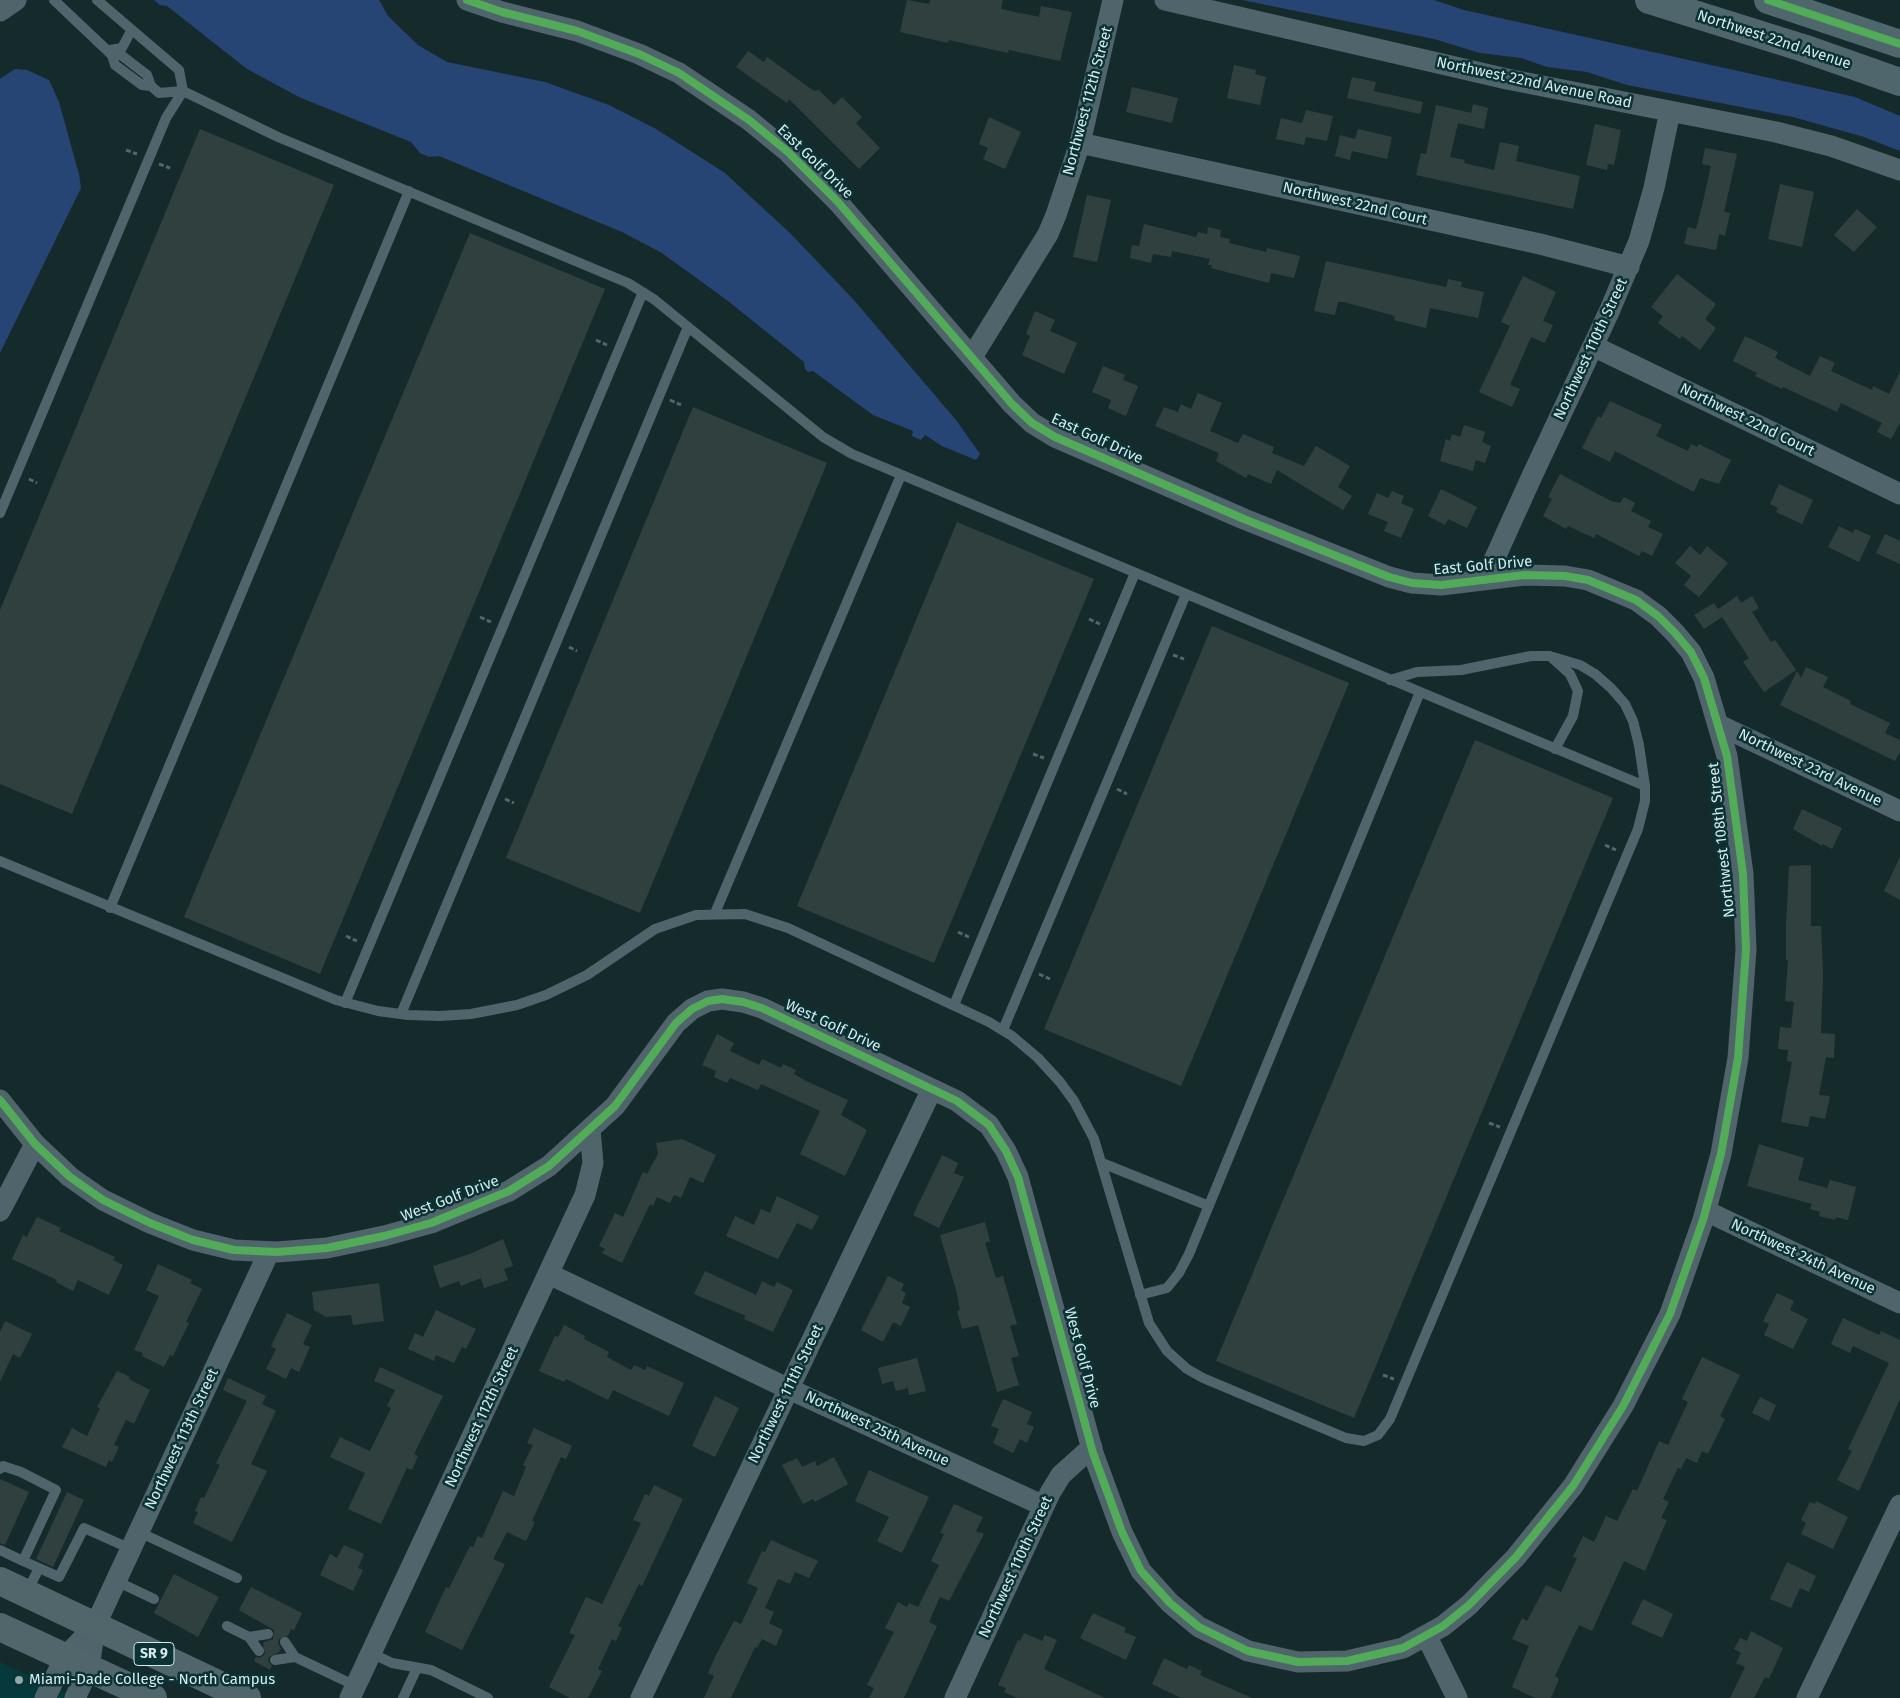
<!DOCTYPE html>
<html>
<head>
<meta charset="utf-8">
<style>
  body { margin:0 }
  canvas { display:block; background:#152a2b }
</style>
</head>
<body>
<canvas width="1900" height="1698"></canvas>
<script>
const context = document.querySelector('canvas').getContext('2d');
context.lineJoin = 'round';
function fillPath(path, color) { context.fillStyle = color; context.fill(path, 'evenodd'); }
const poly = rows => new Path2D(rows.map(r => 'M' + r).join(''));
function strokePath(path, color, width, dash) { context.strokeStyle = color; context.lineWidth = width; context.lineCap = dash ? 'butt' : 'round'; context.setLineDash(dash || []); context.stroke(path); }
function write(font, color, halo, rows, align = 'center') {
  context.font = font + ' "Fira Sans",sans-serif'; context.lineWidth = 5; context.setLineDash([]); context.textBaseline = 'middle'; context.strokeStyle = halo; context.fillStyle = color; for (const [text, x, y, turn = 0] of rows) {
    context.save(); context.translate(x, y); context.rotate((+turn || 0) * Math.PI / 180); context.textAlign = isNaN(turn) ? turn : align; if (halo) context.strokeText(text, 0, 0); context.fillText(text, 0, 0); context.restore();
  }
}
fillPath(poly([
  [0,1662,77,1698,0,1698]
]), '#05393b');
fillPath(poly([
  [154,0,379,0,388,16,418,45,447,62,545,82,609,105,656,129,725,173,791,234,853,299,956,420,980,454,976,460,942,446,925,435,921,440,912,436,913,431,873,415,813,371,808,372,805,369,804,362,728,301,662,253,622,232,439,156,429,157,420,153,411,142,301,98,247,69,167,6,160,5],
  [1242,0,1434,0,1464,10,1855,97,1900,116,1900,151,1864,137,1793,117,1627,85,1587,72,1547,67,1521,58,1480,53,1434,39],
  [15,69,27,70,49,80,59,102,79,174,81,188,0,353,0,79]
]), '#264474');
fillPath(poly([
  [907,0,929,4,930,0,1003,0,1001,9,1039,17,1041,6,1072,12,1060,61,1009,50,1008,53,949,40,948,43,900,32],
  [748,51,764,62,767,57,814,91,819,90,834,105,842,97,862,117,856,123,880,148,859,169,789,99,787,103,736,67],
  [1234,65,1256,70,1255,74,1266,77,1260,105,1227,98],
  [1352,77,1376,82,1374,91,1423,102,1420,114,1347,98],
  [1132,87,1178,98,1172,123,1126,112],
  [1473,104,1488,108,1484,129,1458,123,1450,157,1465,160,1464,163,1494,170,1500,142,1519,146,1516,161,1580,176,1573,209,1416,175,1421,153,1426,154,1436,105,1471,113],
  [1306,110,1333,116,1327,141,1306,137,1304,145,1276,139,1281,118,1302,123],
  [989,117,1021,132,1005,169,983,159,988,148,979,144],
  [1595,124,1621,130,1614,165,1608,164,1607,170,1586,165],
  [200,129,334,185,72,814,0,784,0,610],
  [1358,129,1392,137,1387,159,1352,151,1350,160,1335,156,1340,135,1355,139],
  [1705,148,1737,154,1724,212,1730,213,1725,236,1719,234,1716,250,1684,244,1688,227,1696,229,1702,206,1711,166,1702,164],
  [1780,184,1814,192,1802,247,1768,239],
  [1087,195,1111,200,1097,262,1073,257],
  [1857,209,1877,227,1854,252,1834,235],
  [1144,224,1196,237,1198,232,1207,234,1208,227,1221,230,1220,237,1230,239,1229,243,1266,252,1267,248,1300,256,1294,278,1271,273,1269,283,1211,268,1212,265,1208,265,1210,259,1172,251,1171,257,1153,254,1151,263,1130,258,1132,245,1139,246],
  [470,233,605,289,320,974,184,917],
  [1326,261,1446,287,1448,279,1462,282,1461,287,1484,292,1478,318,1430,308,1426,328,1394,320,1395,316,1344,302,1338,302,1335,315,1314,311],
  [1677,274,1716,304,1705,319,1716,328,1700,350,1682,336,1680,339,1658,323,1663,316,1651,307],
  [1523,276,1556,292,1543,321,1553,325,1545,343,1531,337,1510,385,1520,389,1512,407,1479,392,1510,326,1501,322],
  [1035,311,1055,320,1050,331,1077,343,1064,374,1022,355,1030,336,1026,334],
  [1745,336,1778,352,1775,358,1810,376,1820,356,1835,363,1831,371,1872,390,1873,386,1889,394,1900,372,1900,423,1891,439,1877,432,1882,423,1841,403,1837,412,1783,387,1782,389,1755,376,1757,373,1733,361],
  [1103,366,1125,375,1123,380,1138,386,1126,416,1108,408,1111,400,1092,392],
  [1198,393,1222,403,1210,431,1238,443,1243,434,1274,447,1272,453,1304,466,1316,446,1350,466,1338,487,1352,496,1343,510,1277,470,1271,484,1248,474,1246,478,1216,461,1219,453,1155,426,1164,407,1178,412,1181,404,1191,409],
  [1610,401,1662,425,1656,436,1688,451,1691,444,1697,447,1699,444,1731,460,1719,484,1700,478,1694,492,1615,451,1610,462,1582,448,1598,416,1601,418],
  [693,407,827,463,640,913,506,858],
  [1464,425,1485,432,1482,442,1491,446,1485,463,1476,460,1473,471,1440,461,1446,439,1450,441,1452,434,1460,437],
  [1560,474,1611,501,1620,503,1624,497,1635,503,1631,511,1651,521,1648,527,1663,534,1652,556,1642,551,1639,556,1596,534,1594,538,1568,526,1566,529,1543,516,1552,499,1548,497],
  [1779,484,1813,500,1802,524,1776,512,1778,508,1770,504],
  [1441,489,1477,507,1467,528,1448,519,1445,525,1428,516],
  [1392,491,1404,496,1401,503,1414,509,1401,538,1384,531,1388,522,1368,514,1377,493,1388,498],
  [957,522,1094,579,934,963,797,906],
  [1839,526,1853,533,1855,529,1871,536,1859,562,1828,547],
  [1885,534,1900,541,1900,564,1876,553],
  [1690,546,1700,555,1707,546,1728,563,1699,597,1684,585,1691,576,1675,563],
  [1737,596,1741,603,1752,596,1759,608,1752,612,1771,642,1775,640,1796,670,1764,692,1743,662,1749,658,1722,617,1704,629,1694,615,1714,603,1718,609],
  [1212,626,1349,683,1181,1086,1044,1029],
  [1806,667,1828,677,1823,687,1851,701,1850,704,1890,723,1885,733,1900,740,1900,752,1895,761,1780,705,1797,671,1801,678],
  [1475,740,1613,798,1354,1418,1216,1361],
  [1802,809,1842,828,1832,849,1823,844,1822,846,1793,829],
  [1900,857,1900,900,1884,891],
  [1811,865,1811,926,1821,926,1823,975,1821,1033,1835,1034,1834,1058,1826,1057,1819,1095,1830,1096,1825,1119,1810,1116,1808,1127,1781,1122,1792,1062,1787,1061,1788,1050,1778,1049,1780,1027,1791,1028,1794,1002,1785,1001,1788,960,1786,960,1786,926,1789,866],
  [717,1034,734,1043,730,1051,759,1065,762,1059,781,1068,783,1064,796,1070,794,1074,806,1081,848,1100,841,1115,867,1130,845,1176,800,1154,820,1111,761,1084,758,1090,730,1078,727,1083,714,1077,716,1071,702,1065],
  [682,1139,716,1155,703,1183,690,1177,681,1198,674,1195,670,1203,657,1197,653,1206,650,1204,622,1263,602,1253,605,1249,599,1246,615,1213,623,1217,643,1172,647,1174,658,1154,656,1143],
  [1759,1144,1804,1158,1798,1180,1827,1188,1830,1180,1856,1187,1848,1220,1836,1217,1835,1220,1819,1216,1820,1212,1810,1209,1812,1204,1747,1186],
  [942,1155,958,1163,954,1173,964,1177,939,1228,913,1215],
  [777,1196,819,1216,812,1230,797,1223,778,1259,726,1236,735,1216,754,1225,761,1209,770,1213],
  [37,1217,61,1228,59,1231,115,1257,113,1260,123,1265,109,1295,78,1280,73,1291,56,1282,57,1280,12,1259,23,1235,27,1237],
  [985,1222,990,1241,985,1243,996,1278,1003,1276,1017,1324,1010,1326,1019,1356,1011,1358,1019,1385,997,1392,978,1325,962,1329,957,1311,960,1310,956,1290,940,1235],
  [503,1239,513,1266,504,1269,508,1280,484,1288,481,1278,461,1286,459,1281,440,1288,433,1266,470,1254],
  [158,1264,192,1280,190,1283,202,1289,186,1322,189,1323,183,1335,173,1356,170,1355,164,1367,142,1356,143,1353,134,1350,159,1296,146,1290],
  [705,1271,756,1295,762,1281,774,1287,777,1282,793,1290,773,1332,744,1319,746,1316,694,1294],
  [888,1276,904,1284,901,1290,906,1293,902,1303,910,1307,901,1326,893,1322,883,1342,861,1330],
  [379,1283,384,1321,353,1325,351,1315,326,1317,314,1310,312,1292],
  [1777,1293,1794,1301,1790,1310,1808,1319,1793,1349,1764,1335,1769,1324,1763,1321],
  [436,1310,476,1329,466,1349,462,1347,454,1363,436,1355,434,1361,408,1349,415,1333,423,1337],
  [287,1313,312,1325,303,1344,310,1347,299,1372,291,1368,286,1379,266,1369,276,1349,271,1346],
  [1843,1318,1879,1335,1881,1331,1900,1340,1900,1399,1859,1491,1837,1480,1852,1451,1848,1449,1889,1363,1853,1346,1850,1353,1831,1344],
  [5,1321,32,1334,20,1358,13,1354,0,1382,0,1332],
  [564,1325,585,1336,584,1339,609,1352,607,1357,631,1370,634,1365,645,1370,647,1366,684,1383,669,1416,613,1390,608,1400,566,1379,564,1382,539,1371,555,1336,558,1337],
  [1702,1357,1740,1375,1720,1416,1725,1419,1708,1454,1702,1451,1697,1463,1686,1458,1681,1469,1678,1468,1663,1499,1669,1502,1661,1518,1667,1520,1645,1571,1624,1561,1592,1631,1579,1625,1555,1676,1559,1679,1551,1698,1535,1698,1512,1687,1529,1646,1512,1639,1522,1618,1527,1621,1546,1585,1561,1592,1577,1558,1573,1557,1583,1536,1594,1542,1606,1516,1617,1521,1633,1489,1637,1491,1659,1441,1668,1445,1688,1402,1682,1399],
  [917,1358,926,1391,909,1395,908,1388,896,1391,893,1381,882,1384,878,1368],
  [380,1367,443,1396,414,1454,418,1456,412,1470,407,1468,381,1524,348,1509,365,1473,330,1457,340,1437,370,1451,391,1408,387,1406,395,1390,374,1381],
  [117,1371,130,1377,129,1379,150,1390,134,1424,126,1420,114,1445,119,1447,112,1462,109,1460,106,1467,62,1447,72,1428,87,1436,100,1408,97,1407],
  [228,1378,266,1396,262,1404,276,1411,251,1464,267,1471,232,1542,193,1523,198,1512,195,1511,201,1497,204,1498,220,1465,216,1463,247,1401,223,1390],
  [715,1396,739,1408,715,1457,692,1446],
  [1760,1397,1776,1405,1769,1421,1752,1413],
  [1003,1399,1032,1412,1027,1424,1034,1427,1027,1443,1020,1439,1013,1453,993,1443,999,1429,991,1426],
  [534,1428,572,1446,566,1459,561,1457,532,1521,535,1522,526,1541,507,1532,493,1559,505,1564,462,1650,425,1632,446,1587,449,1588,470,1546,473,1547,478,1536,482,1538,503,1491,514,1496,526,1467,523,1465,533,1445,527,1443],
  [834,1457,848,1484,815,1502,813,1499,803,1504,782,1465,797,1458,802,1467,815,1461,817,1466],
  [869,1470,929,1497,902,1553,877,1541,889,1517,855,1501],
  [0,1479,29,1492,5,1545,0,1543],
  [654,1485,683,1499,642,1586,639,1584,618,1626,622,1628,616,1641,612,1639,598,1669,602,1671,588,1698,570,1698,549,1687,575,1635,569,1633,586,1597,602,1604,641,1523,633,1520,645,1494,649,1496],
  [67,1492,84,1500,53,1567,36,1559],
  [1816,1501,1848,1517,1833,1549,1801,1534,1806,1523,1801,1520,1810,1502,1815,1504],
  [954,1504,983,1517,976,1531,984,1534,949,1601,940,1597,929,1622,937,1626,904,1698,869,1698,874,1688,867,1685,894,1632,885,1628,898,1602,907,1607,909,1603,918,1607,939,1565,931,1561,944,1534,940,1533],
  [771,1540,818,1561,809,1578,795,1572,790,1584,778,1579,765,1608,774,1612,769,1623,783,1630,776,1646,762,1639,757,1648,755,1647,731,1698,704,1698,714,1676,708,1673,716,1655,734,1621,741,1624,758,1588,747,1583,762,1551,765,1552],
  [344,1545,364,1554,358,1568,363,1570,353,1591,320,1575,330,1554,337,1558],
  [1787,1562,1816,1576,1809,1592,1800,1588,1791,1608,1770,1599],
  [174,1574,219,1597,198,1637,154,1613],
  [251,1587,302,1613,294,1630,291,1629,288,1636,279,1639,278,1643,281,1649,279,1652,269,1657,268,1661,272,1666,270,1670,254,1661,256,1657,260,1658,265,1654,263,1644,264,1642,273,1639,274,1630,239,1610],
  [1643,1599,1673,1614,1662,1638,1631,1624],
  [1093,1613,1126,1628,1124,1632,1136,1637,1126,1660,1080,1638],
  [1751,1631,1783,1648,1769,1679,1765,1677,1754,1698,1730,1698,1745,1667,1736,1663,1741,1653,1734,1649,1740,1638,1747,1641],
  [1024,1633,1042,1641,1045,1635,1057,1640,1044,1669,1105,1698,1017,1698,1004,1692,1006,1688,998,1685,1018,1640,1020,1641],
  [1164,1658,1187,1669,1189,1665,1202,1671,1200,1675,1252,1698,1181,1698,1152,1684]
]), '#30403e');
strokePath(poly([
  [126,150,137,154],
  [159,164,170,168],
  [596,340,607,345],
  [670,400,681,405],
  [29,479,37,483],
  [480,617,491,622],
  [1089,619,1100,624],
  [569,647,577,651],
  [1173,655,1184,659],
  [1033,754,1044,758],
  [1117,789,1127,794],
  [505,799,514,803],
  [1605,845,1616,850],
  [958,932,969,937],
  [346,936,357,941],
  [1039,974,1050,979],
  [1489,1123,1500,1127],
  [1383,1375,1394,1379]
]), '#55666a', 3, [5, 2.5]);
strokePath(poly([
  [54,0,112,55,115,65,142,85,151,86,159,93,183,91,179,70,97,0],
  [110,50,122,48,131,31],
  [112,55,121,55,147,75,151,86],
  [0,513,166,118,183,91,278,137,628,283,655,300,823,437,852,454,1645,786,1645,801,1638,829,1390,1419,1378,1435,1364,1441,1346,1438,1203,1378,1187,1369,1167,1351,1149,1323,1094,1139,1074,1101,1060,1082,1038,1058,1012,1036,989,1022,788,928,745,914,696,915,655,929,587,975,546,995,517,1005,471,1014,440,1016,408,1015,378,1011,336,1000,0,861],
  [1553,657,1580,665,1595,674,1611,688,1625,704,1633,721,1639,745,1645,786],
  [1390,680,1417,672,1461,670,1531,656,1550,656,1570,674,1578,691,1573,716,1555,749],
  [110,908,409,191],
  [715,913,901,475],
  [345,1003,643,292],
  [954,1005,1135,573],
  [401,1014,688,327],
  [1003,1030,1186,594],
  [1102,1163,1209,1206],
  [1140,1295,1167,1288,1179,1273,1189,1254,1420,692],
  [0,1469,3,1466,21,1472,56,1490,23,1561,39,1568],
  [139,1532,237,1578],
  [0,1550,23,1561],
  [116,1581,154,1599],
  [27,1592,39,1568,59,1577,84,1528,131,1549],
  [227,1626,249,1637],
  [285,1642,295,1657,356,1686],
  [259,1651,249,1637,268,1634],
  [371,1653,392,1663,431,1670,488,1698],
  [275,1660,295,1657],
  [403,1698,417,1668]
]), '#50646b', 10);
strokePath(poly([
  [1165,0,1507,79,1776,132,1831,146,1900,170],
  [0,11,16,0],
  [1080,143,1540,244,1629,267],
  [1593,346,1900,494],
  [972,357,1048,234,1056,215,1080,143,1113,0],
  [1489,579,1494,560,1532,476,1609,312,1639,241,1654,188,1670,111],
  [1719,725,1900,811],
  [0,1100,35,1144,70,1177,103,1200,150,1223,193,1240,234,1250,277,1252,327,1248,384,1236,431,1223,509,1191,549,1166,615,1106,676,1023,692,1009,708,1001,722,999,743,1002,762,1008,957,1101,989,1125,1006,1151,1018,1177,1093,1453,1122,1532,1141,1571,1170,1603,1199,1627,1248,1651,1298,1662,1347,1661,1403,1648,1443,1626,1469,1605,1516,1557,1573,1486,1623,1406,1670,1314,1703,1220,1721,1154,1738,1058,1746,950,1743,874,1727,756,1704,678,1691,652,1675,633,1658,616,1636,600,1588,580,1565,576,1524,575,1441,585,1412,583,1389,577,1244,519,1055,437,1032,423,1012,404,838,202,788,152,749,120,679,73,639,54,577,31,502,12,467,0],
  [0,1211,35,1144],
  [1706,1211,1900,1303],
  [549,1274,789,1389,1044,1506],
  [1427,1637,1457,1698],
  [45,1698,65,1657,95,1626],
  [75,1698,89,1668,95,1626,269,1252],
  [350,1698,585,1195,593,1163,590,1130],
  [641,1698,932,1089],
  [955,1698,1050,1493,1061,1475,1092,1447],
  [1807,1698,1900,1505]
]), '#50646b', 21);
strokePath(poly([
  [1649,0,1803,48,1900,82],
  [1768,0,1900,44]
]), '#4f666c', 28);
strokePath(poly([
  [0,1581,247,1698],
  [0,1627,153,1698]
]), '#50666b', 28);
strokePath(poly([
  [1768,0,1900,44],
  [0,1100,35,1144,70,1177,103,1200,150,1223,193,1240,234,1250,277,1252,327,1248,384,1236,431,1223,509,1191,549,1166,615,1106,676,1023,692,1009,708,1001,722,999,743,1002,762,1008,957,1101,989,1125,1006,1151,1018,1177,1093,1453,1122,1532,1141,1571,1170,1603,1199,1627,1248,1651,1298,1662,1347,1661,1403,1648,1443,1626,1469,1605,1516,1557,1573,1486,1623,1406,1670,1314,1703,1220,1721,1154,1738,1058,1746,950,1743,874,1727,756,1704,678,1691,652,1675,633,1658,616,1636,600,1588,580,1565,576,1524,575,1441,585,1412,583,1389,577,1244,519,1055,437,1032,423,1012,404,838,202,788,152,749,120,679,73,639,54,577,31,502,12,467,0]
]), '#51ab58', 8);
for (const [x, y, r, color] of [
  [19,1680,5,"#92a7a8"]
]) { const dot = new Path2D(); dot.arc(x, y, r, 0, 2 * Math.PI); context.fillStyle = color; context.fill(dot); strokePath(dot, '#0b3235', 2); }
for (const [x, y, w] of [
  [154,1654,40]
]) { const box = new Path2D(); box.roundRect(x - w / 2, y - 11.5, w, 23, 4); context.fillStyle = '#0b3235'; context.fill(box); strokePath(box, '#d6ebec', 1); }
write('bold 14px', '#d6ebec', null, [
  ["SR 9",154,1654]
]);
write('15px', '#d6ebec', '#0b3235', [
  ["Northwest 22nd Avenue",1774,40,18],
  ["Northwest 22nd Avenue Road",1534,83,12],
  ["Northwest 112th Street",1088,101,-75],
  ["East Golf Drive",815,162,44],
  ["Northwest 22nd Court",1355,204,13],
  ["Northwest 110th Street",1591,349,-65],
  ["Northwest 22nd Court",1747,420,26],
  ["East Golf Drive",1097,439,25],
  ["East Golf Drive",1483,566,-5],
  ["Northwest 23rd Avenue",1810,768,26],
  ["Northwest 108th Street",1722,840,-96],
  ["West Golf Drive",833,1026,25],
  ["West Golf Drive",450,1199,-21],
  ["Northwest 24th Avenue",1803,1257,25],
  ["West Golf Drive",1082,1358,75],
  ["Northwest 111th Street",786,1394,-64],
  ["Northwest 112th Street",482,1417,-65],
  ["Northwest 25th Avenue",877,1429,25],
  ["Northwest 113th Street",182,1439,-65],
  ["Northwest 110th Street",1016,1567,-65]
]);
write('15px', '#d6ebec', '#0b3235', [
  ["Miami-Dade College - North Campus",29,1680]
], 'left');
</script>
</body>
</html>
